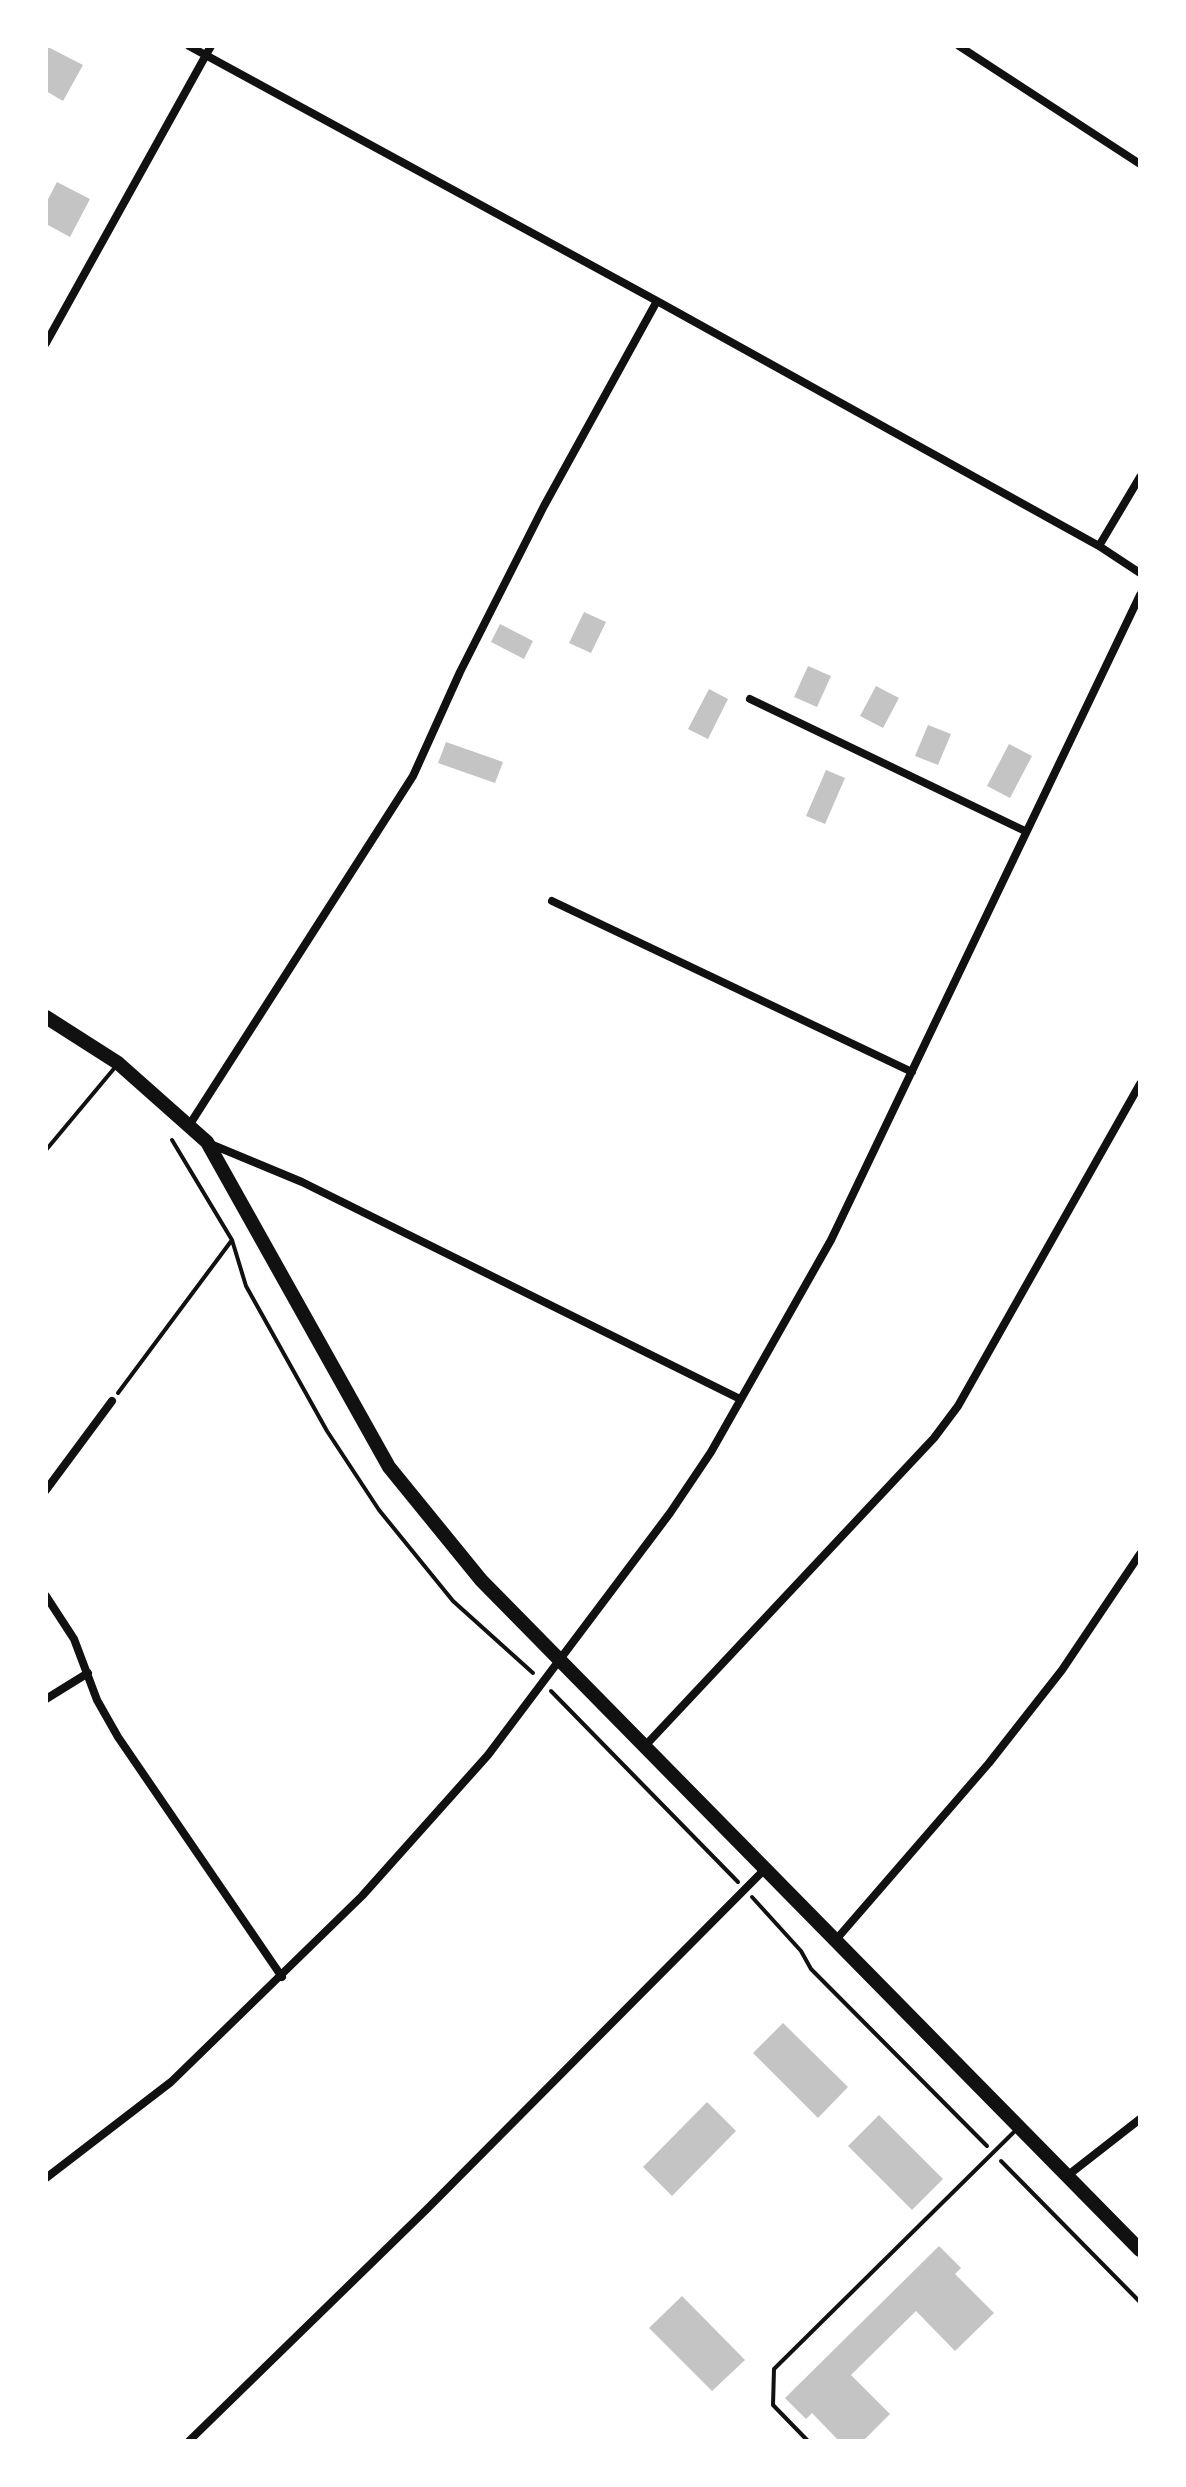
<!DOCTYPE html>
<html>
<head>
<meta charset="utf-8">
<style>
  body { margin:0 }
  #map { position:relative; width:1186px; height:2487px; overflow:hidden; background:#fff; font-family:"Public Sans",sans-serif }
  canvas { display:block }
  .frame { position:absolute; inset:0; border:48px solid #fff; pointer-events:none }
</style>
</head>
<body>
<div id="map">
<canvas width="1186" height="2487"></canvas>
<div class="frame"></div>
</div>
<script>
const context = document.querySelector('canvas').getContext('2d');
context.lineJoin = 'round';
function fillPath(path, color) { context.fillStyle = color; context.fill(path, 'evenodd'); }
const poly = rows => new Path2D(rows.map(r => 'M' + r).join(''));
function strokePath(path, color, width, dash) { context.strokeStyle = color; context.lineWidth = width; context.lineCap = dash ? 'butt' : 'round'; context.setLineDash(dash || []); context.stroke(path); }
fillPath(poly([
  [46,46,83,65,63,101,46,91],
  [57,182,90,199,70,237,46,224,46,203],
  [584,612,606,622,591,653,569,643],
  [500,624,533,641,524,659,491,642],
  [808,666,831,676,817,707,794,697],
  [876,686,899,698,883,728,860,716],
  [709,689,728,699,708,739,688,729],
  [928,725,951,734,938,765,915,756],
  [446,742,503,762,495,783,438,763],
  [1009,744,1032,756,1010,798,987,786],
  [826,770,845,778,825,824,806,816],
  [783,2023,848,2087,818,2118,753,2053],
  [707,2102,736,2131,672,2196,643,2167],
  [879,2115,943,2179,912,2210,848,2146],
  [939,2246,961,2268,955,2274,994,2313,955,2351,916,2311,851,2375,890,2414,863,2441,839,2441,812,2413,806,2419,785,2398],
  [682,2296,745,2360,712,2391,649,2328]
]), '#c4c4c4');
strokePath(poly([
  [172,1140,232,1240,246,1286,327,1431,379,1510,453,1601,533,1673],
  [118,1393,232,1240],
  [551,1691,738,1882],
  [752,1897,801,1951,811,1969,987,2146],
  [1001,2161,1140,2302]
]), '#111', 4);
strokePath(poly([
  [46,1150,117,1065],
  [808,2441,773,2405,774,2369,1017,2129]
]), '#111', 4);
strokePath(poly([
  [189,46,657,301,1099,546,1140,573],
  [959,46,1140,164],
  [46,343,211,46],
  [1099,546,1140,477],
  [750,699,1025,831],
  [552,901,912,1072],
  [190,1124,413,776,460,672,544,506,657,301],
  [208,1143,302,1182,740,1399],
  [46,1490,112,1401],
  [46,1596,74,1639,97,1700,118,1737,282,1977],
  [46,1699,88,1673],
  [644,1747,934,1438,958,1406,1140,1084],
  [834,1942,989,1763,1062,1670,1140,1554],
  [1067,2176,1140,2119],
  [46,2178,171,2082,362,1896,488,1755,670,1513,711,1452,831,1240,1140,595],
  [189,2441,427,2209,765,1869]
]), '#111', 8);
strokePath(poly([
  [46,1017,118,1063,207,1142,389,1467,481,1580,1140,2250]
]), '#111', 14);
</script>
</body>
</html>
